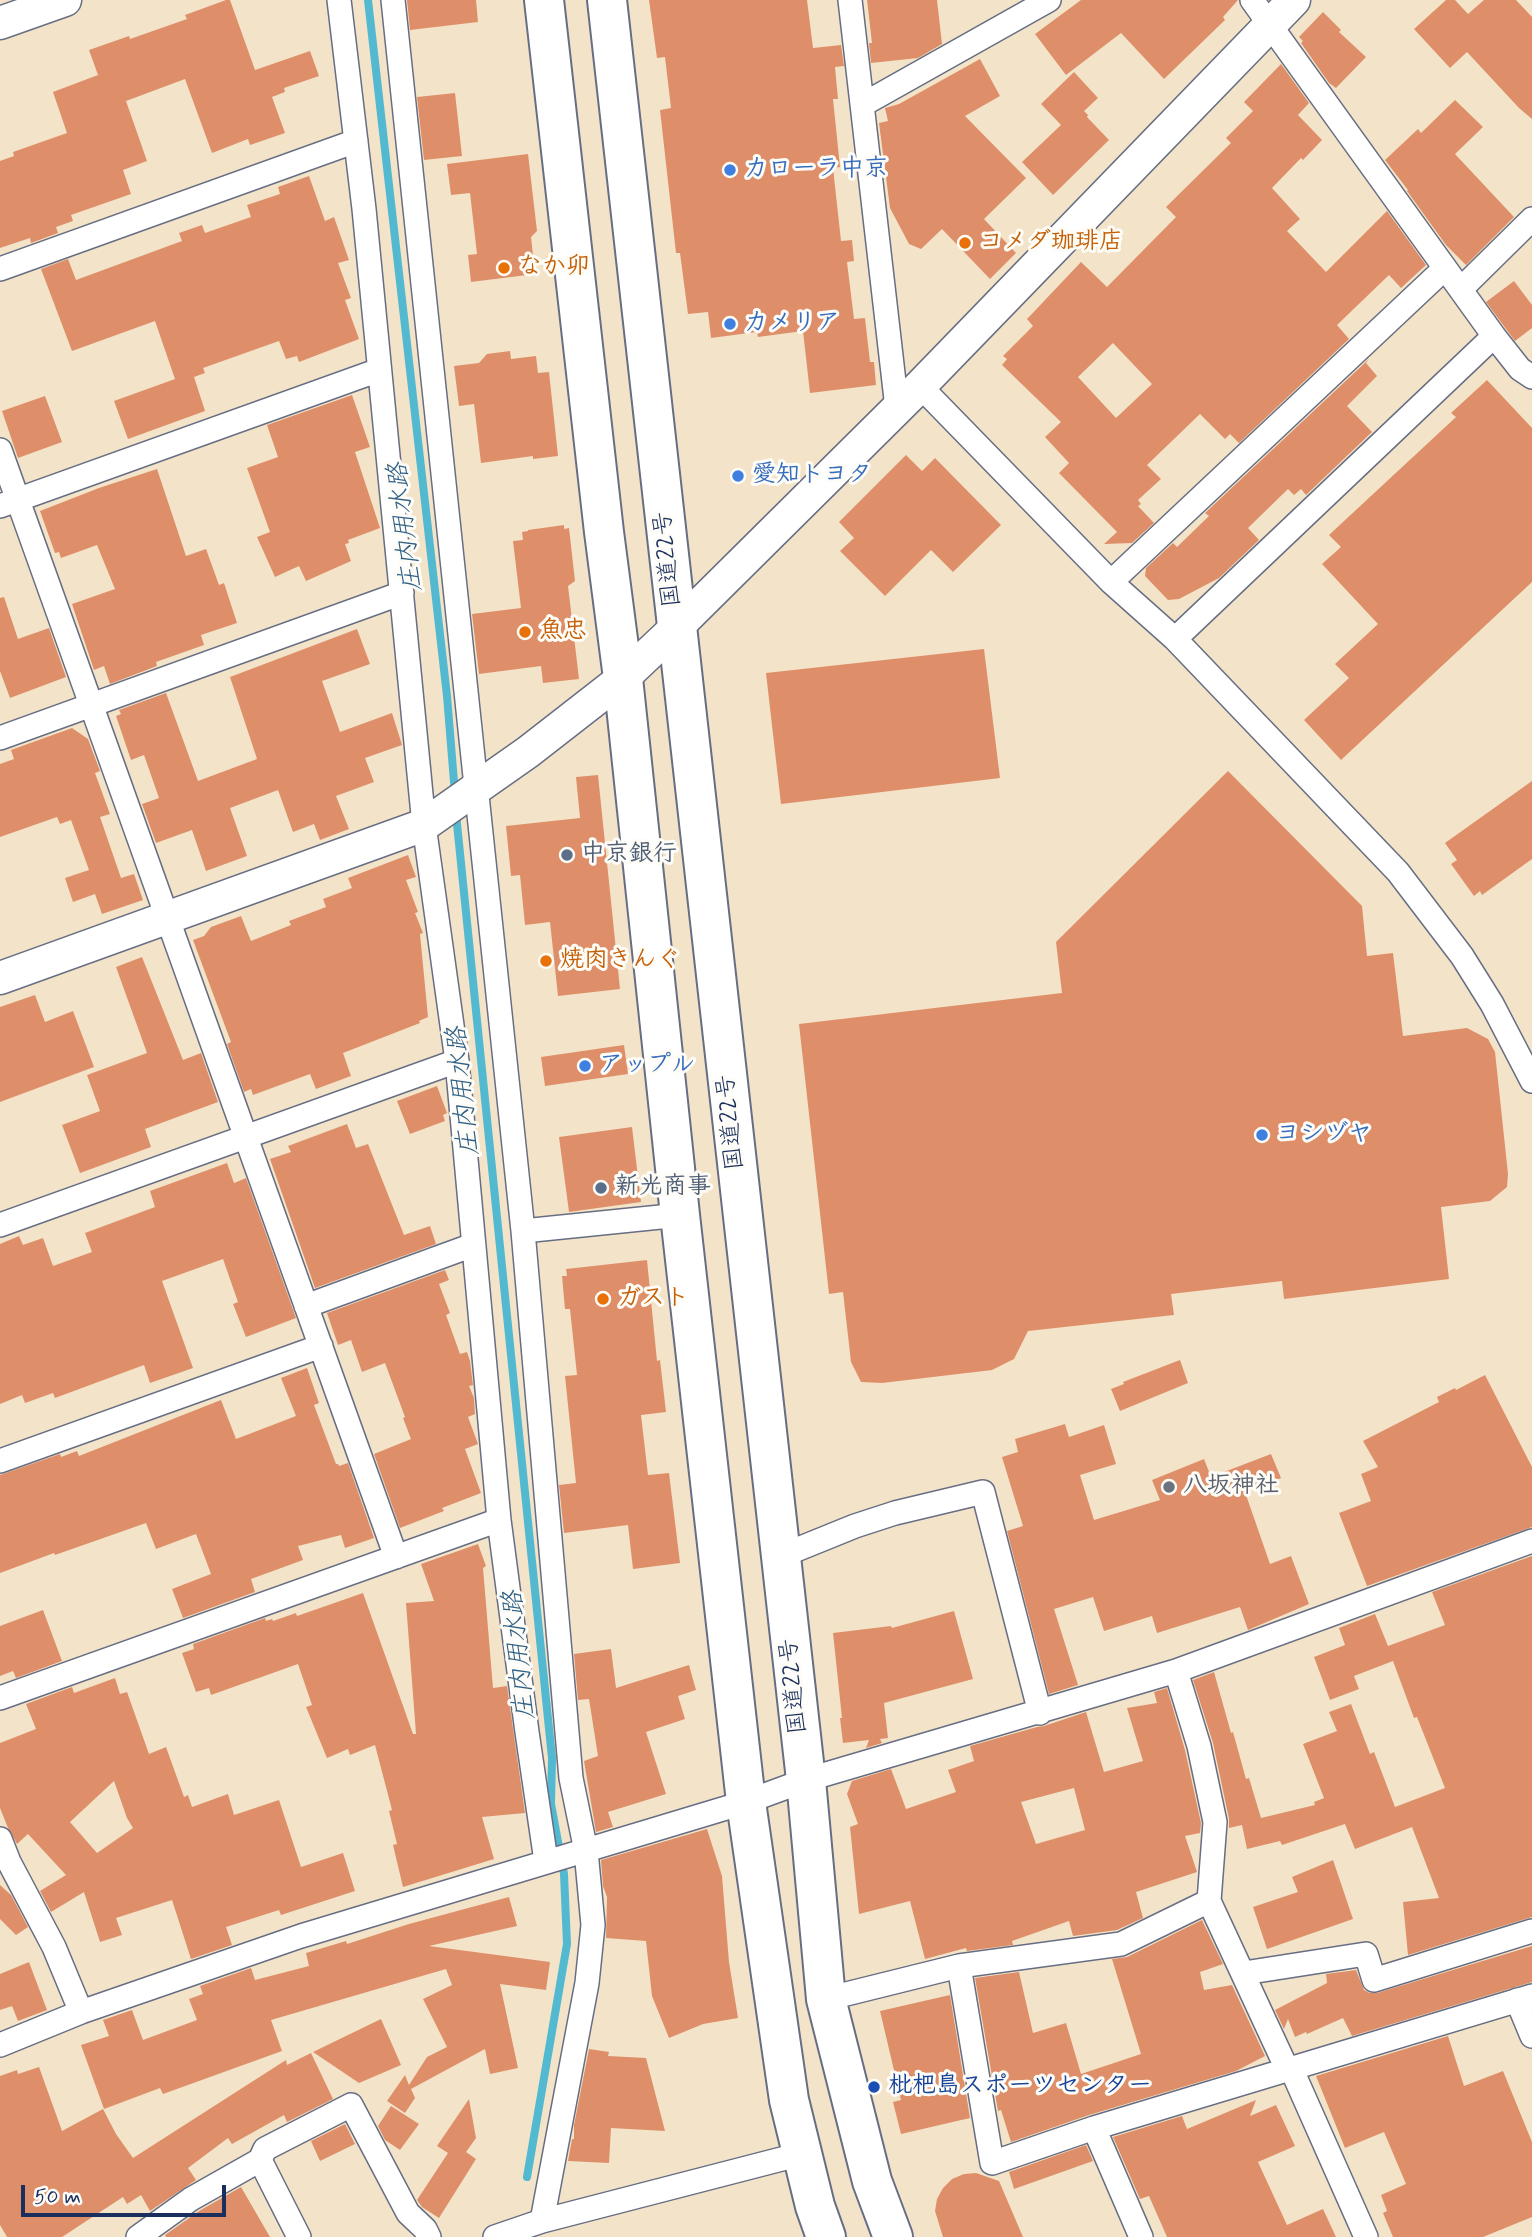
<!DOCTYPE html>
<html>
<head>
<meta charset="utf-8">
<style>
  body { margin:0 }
  #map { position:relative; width:1532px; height:2237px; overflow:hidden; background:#f3e4c9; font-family:Mynerve,sans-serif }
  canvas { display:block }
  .scale { position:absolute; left:21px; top:2185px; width:205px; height:32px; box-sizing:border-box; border:4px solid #1b2f5e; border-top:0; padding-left:9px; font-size:21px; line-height:24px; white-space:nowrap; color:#1b2f5e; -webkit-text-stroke:5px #fdfcf7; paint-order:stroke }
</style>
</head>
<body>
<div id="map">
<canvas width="1532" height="2237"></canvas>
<div class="scale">50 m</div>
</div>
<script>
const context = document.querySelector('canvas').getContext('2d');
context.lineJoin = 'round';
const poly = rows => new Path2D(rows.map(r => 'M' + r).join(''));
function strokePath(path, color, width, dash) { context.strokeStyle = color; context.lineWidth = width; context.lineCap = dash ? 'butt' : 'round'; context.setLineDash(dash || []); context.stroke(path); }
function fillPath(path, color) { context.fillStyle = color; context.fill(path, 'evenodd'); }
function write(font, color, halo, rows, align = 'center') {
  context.font = font + ' Mynerve,"Klee One",sans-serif'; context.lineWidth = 6; context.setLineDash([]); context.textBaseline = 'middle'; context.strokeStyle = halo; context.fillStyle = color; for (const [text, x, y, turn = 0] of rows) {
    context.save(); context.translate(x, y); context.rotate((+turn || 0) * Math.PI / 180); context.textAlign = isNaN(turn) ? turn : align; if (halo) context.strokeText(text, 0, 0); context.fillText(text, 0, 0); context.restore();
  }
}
strokePath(poly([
  [368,0,447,696,455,794],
  [456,814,552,1758,551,1804,564,1874,567,1944,527,2177]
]), '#52b9d0', 8);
fillPath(poly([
  [226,0,230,0,255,70,310,51,319,76,284,88,285,92,272,97,285,133,250,145,248,139,212,153,185,79,126,101,147,161,123,170,131,194,71,215,73,221,56,227,58,233,31,243,30,238,0,248,0,161,14,156,13,152,67,133,53,92,98,75,89,50,129,36,130,39,187,19,185,15],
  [407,0,476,0,478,22,410,30],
  [649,0,807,0,813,48,841,45,844,66,835,67,838,99,833,99,840,167,833,168,841,241,852,240,854,261,847,262,854,319,865,318,870,362,874,362,876,385,810,393,803,331,758,337,757,332,711,338,708,312,688,314,680,253,676,253,660,110,671,108,665,57,657,58],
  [867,0,937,0,942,44,918,58,871,63,869,43,872,43],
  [1081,0,1238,0,1223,17,1225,20,1164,79,1121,33,1066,75,1035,34],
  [1446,0,1455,0,1468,14,1484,0,1516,0,1532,17,1532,119,1519,108,1467,52,1450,68,1414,29],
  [1323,12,1341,30,1339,32,1366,57,1336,88,1329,83,1301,43,1303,41,1299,37],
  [980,59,1000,96,965,116,1026,178,984,219,1016,253,990,279,942,229,921,249,909,244,890,208,879,123,888,121,885,108,899,104],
  [1281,64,1309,103,1298,115,1322,140,1303,160,1301,158,1272,188,1300,219,1287,231,1326,272,1387,211,1426,265,1401,288,1389,275,1337,325,1349,339,1239,443,1230,434,1225,439,1200,414,1147,465,1161,479,1138,500,1141,504,1138,506,1154,523,1132,543,1104,544,1117,532,1059,473,1069,463,1045,437,1061,422,1002,365,1007,359,1003,356,1033,326,1027,319,1081,262,1107,287,1176,217,1166,207,1231,143,1226,138,1253,111,1244,102],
  [1113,343,1152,384,1116,418,1078,377],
  [1074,72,1098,98,1084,111,1088,115,1087,117,1109,140,1053,195,1022,162,1061,125,1041,104],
  [455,93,462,156,424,160,417,97],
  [1455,100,1483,127,1455,154,1514,217,1466,265,1446,245,1407,191,1408,190,1385,160,1418,129,1421,133],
  [528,154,537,231,531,237,535,274,471,282,468,255,477,254,470,193,451,195,447,164],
  [309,176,325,221,334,217,349,260,338,263,351,298,345,300,359,339,299,362,297,356,286,359,279,341,203,368,205,373,194,377,205,411,128,439,114,401,175,379,155,321,72,351,41,269,68,259,76,280,182,241,179,233,202,225,205,233,251,217,247,205,280,194,278,187],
  [1514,281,1532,305,1532,328,1515,341,1486,302],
  [510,351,511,359,536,356,538,373,549,372,558,456,533,459,533,456,481,463,474,404,459,406,454,366,479,363,487,354],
  [1369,359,1366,363,1377,376,1347,406,1372,432,1306,495,1301,489,1294,495,1288,489,1248,528,1259,540,1219,578,1179,599,1168,600,1145,576,1146,568,1173,543,1177,547,1209,516,1205,513],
  [1487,380,1532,428,1532,582,1341,760,1304,720,1349,678,1335,664,1378,624,1322,564,1341,547,1329,535,1456,417,1451,413],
  [352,395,370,447,355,452,380,528,348,540,349,543,345,544,351,561,306,581,299,566,275,577,257,537,270,532,247,468,278,457,267,425],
  [45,396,62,442,18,458,2,411],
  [906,455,922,471,935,458,1001,525,953,572,931,550,885,596,840,551,854,538,839,522],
  [157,469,186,556,206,549,219,585,224,583,237,623,201,635,204,645,156,662,157,666,110,684,104,666,94,670,72,604,115,589,97,545,61,558,59,552,55,553,40,511,99,488],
  [564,525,564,529,569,528,575,581,568,586,579,679,543,683,541,666,479,674,472,614,521,608,513,541,523,540,522,532,528,531,528,530],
  [4,597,18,639,49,628,66,677,10,698,0,671,0,598],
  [357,629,370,664,322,681,340,732,392,713,402,745,365,758,374,782,336,796,349,829,320,840,314,824,293,832,278,790,230,808,247,856,206,871,192,830,156,843,142,804,159,798,144,755,131,760,116,716,121,714,119,710,166,693,198,781,257,759,230,677],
  [984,649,1000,778,781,804,766,673],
  [72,728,88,739,100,771,95,773,110,814,100,817,121,878,134,874,143,900,102,914,95,894,73,902,65,878,89,870,71,820,60,824,57,817,0,837,0,764,14,759,11,750],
  [1228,771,1362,906,1367,956,1393,953,1403,1036,1467,1028,1488,1039,1495,1052,1508,1174,1507,1187,1490,1201,1441,1207,1449,1279,1284,1299,1282,1281,1171,1294,1174,1315,1028,1331,1014,1359,992,1370,882,1383,861,1382,851,1362,843,1292,829,1294,799,1024,1062,993,1056,942],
  [598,775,620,989,558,996,550,922,525,925,520,875,511,876,506,826,580,818,576,777],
  [1532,781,1532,859,1482,895,1480,891,1474,896,1451,864,1457,860,1445,843],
  [408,855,416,877,406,880,418,912,415,913,423,933,420,934,428,1017,419,1021,420,1023,343,1053,351,1076,316,1089,310,1074,253,1095,251,1089,244,1092,227,1044,231,1042,193,940,204,936,211,927,241,916,251,941,291,925,289,921,326,907,323,899,352,888,348,878],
  [142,957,183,1060,201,1053,218,1102,145,1129,151,1147,80,1173,62,1125,100,1111,87,1075,147,1053,116,967],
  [35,995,45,1022,73,1011,94,1067,0,1102,0,1007],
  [624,1045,628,1074,545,1086,541,1057],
  [437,1086,447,1113,443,1115,445,1121,410,1134,397,1101],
  [347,1124,356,1148,368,1144,404,1235,430,1226,436,1244,315,1288,270,1159,291,1152,288,1146],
  [632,1127,641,1202,569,1212,559,1137],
  [227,1163,234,1183,246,1178,296,1318,246,1337,233,1304,238,1302,223,1259,162,1281,193,1368,150,1383,144,1365,55,1398,53,1393,25,1403,22,1395,0,1404,0,1244,19,1236,23,1245,43,1238,53,1266,92,1252,85,1233,155,1207,150,1191],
  [647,1260,657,1361,660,1360,666,1412,641,1415,648,1475,669,1473,680,1563,633,1569,628,1525,564,1533,559,1485,576,1483,565,1376,577,1375,570,1309,565,1309,562,1276,567,1276,566,1269],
  [445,1270,449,1280,439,1284,450,1313,446,1315,460,1354,467,1352,470,1361,473,1385,469,1386,474,1398,475,1414,468,1417,478,1444,465,1449,481,1493,442,1508,444,1511,400,1528,374,1454,411,1439,403,1418,405,1417,385,1363,362,1372,351,1340,338,1345,327,1313],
  [1180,1360,1188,1383,1120,1411,1111,1389,1124,1384,1123,1382],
  [307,1368,319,1403,314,1405,336,1464,338,1464,339,1466,348,1463,374,1538,345,1548,341,1535,298,1546,303,1560,251,1579,255,1592,183,1618,172,1589,211,1574,196,1534,156,1549,146,1523,55,1555,54,1553,0,1573,0,1475,60,1454,61,1457,77,1451,79,1456,221,1400,236,1439,296,1416,281,1378],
  [1485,1375,1532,1467,1532,1527,1367,1586,1339,1513,1371,1501,1361,1474,1378,1467,1363,1441,1439,1402,1437,1397,1455,1388,1456,1390],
  [1065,1424,1069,1437,1104,1425,1116,1464,1080,1475,1094,1520,1160,1500,1152,1480,1204,1459,1211,1477,1271,1454,1281,1478,1245,1492,1270,1564,1291,1556,1309,1604,1248,1630,1240,1607,1157,1633,1152,1616,1104,1631,1093,1597,1054,1609,1078,1685,1049,1694,1007,1531,1023,1526,1002,1457,1018,1452,1015,1439],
  [478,1544,486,1566,483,1568,493,1688,507,1686,525,1813,482,1817,494,1859,403,1887,393,1845,397,1844,389,1811,392,1810,375,1745,350,1755,348,1749,327,1758,306,1707,312,1705,298,1664,211,1695,209,1688,196,1692,182,1653,194,1649,193,1644,265,1618,266,1621,272,1619,273,1621,296,1613,297,1616,363,1593,413,1734,416,1734,406,1603,434,1601,421,1564],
  [1532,1556,1532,1917,1408,1955,1403,1902,1439,1898,1412,1827,1355,1849,1345,1824,1282,1845,1280,1841,1247,1849,1242,1825,1229,1828,1229,1819,1213,1743,1193,1680,1214,1672,1231,1733,1233,1732,1246,1779,1249,1778,1261,1818,1315,1805,1314,1802,1324,1798,1303,1744,1337,1731,1329,1712,1351,1704,1370,1754,1374,1752,1395,1807,1445,1788,1417,1717,1414,1718,1393,1661,1354,1676,1359,1689,1330,1700,1314,1657,1345,1645,1339,1628,1375,1614,1388,1646,1445,1625,1432,1592],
  [43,1610,62,1661,16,1678,13,1671,0,1676,0,1626],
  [954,1611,973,1679,884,1703,888,1738,880,1739,882,1743,866,1748,869,1740,843,1743,840,1718,842,1718,833,1633,891,1626,892,1628],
  [611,1649,616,1688,689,1665,696,1690,678,1696,685,1719,646,1732,666,1794,608,1812,613,1827,596,1832,584,1761,598,1756,589,1699,578,1700,574,1654],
  [115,1678,120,1694,127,1692,149,1754,166,1747,184,1797,188,1795,192,1807,228,1794,234,1815,279,1800,301,1867,343,1853,355,1891,281,1915,279,1910,226,1927,232,1945,191,1959,172,1900,116,1918,122,1935,100,1942,84,1892,51,1912,40,1891,66,1875,28,1834,17,1844,8,1828,0,1808,0,1743,36,1729,26,1704,72,1687,74,1693],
  [114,1781,127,1818,133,1828,97,1853,70,1822],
  [1167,1688,1185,1750,1201,1823,1200,1833,1185,1836,1197,1872,1136,1892,1143,1918,1117,1930,1073,1936,1069,1921,1012,1941,1013,1945,967,1951,966,1948,925,1959,910,1901,859,1914,850,1827,858,1824,847,1794,852,1781,891,1769,906,1809,956,1792,948,1770,974,1761,970,1746,1037,1727,1044,1726,1086,1712,1104,1772,1143,1761,1127,1708,1157,1703,1154,1692],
  [1074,1788,1085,1830,1036,1844,1021,1802],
  [707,1829,722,1876,729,1962,738,2018,703,2024,669,2038,652,1996,646,1941,606,1938,607,1897,603,1886,601,1860],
  [1333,1860,1353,1919,1267,1949,1253,1907,1298,1892,1292,1877],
  [0,1885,11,1895,28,1927,16,1935,0,1919],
  [509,1897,517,1926,429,1946,550,1962,546,1990,500,1984,518,2068,490,2074,485,2049,411,2089,415,2098,405,2113,387,2101,405,2075,409,2085,427,2057,447,2047,423,1999,452,1985,446,1969,271,2020,282,2051,163,2094,160,2088,104,2109,81,2045,109,2036,103,2020,132,2010,143,2040,197,2020,189,1999,203,1994,200,1986,251,1968,255,1980,309,1966,306,1953,346,1941,347,1944,409,1924],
  [1202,1920,1223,1964,1200,1972,1204,1990,1232,1985,1265,2056,1236,2071,1089,2115,1011,2142,1001,2110,998,2111,975,1978,1019,1972,1033,2033,1066,2023,1081,2074,1141,2054,1112,1959,1127,1957],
  [1532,1946,1532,1982,1352,2036,1343,2018,1307,2034,1306,2032,1295,2037,1288,2019,1284,2029,1275,2010,1327,1983,1326,1974,1356,1970,1364,1990,1370,1993,1377,1993],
  [29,1962,47,2010,18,2021,12,2006,0,2010,0,1974],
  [950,1995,970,2118,901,2134,893,2102,901,2100,880,2011],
  [381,2019,401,2065,359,2083,313,2052],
  [1448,2036,1464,2086,1503,2071,1532,2142,1532,2217,1483,2237,1393,2237,1383,2213,1387,2211,1381,2195,1406,2184,1384,2132,1345,2148,1316,2076],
  [589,2049,609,2052,608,2056,646,2058,665,2131,611,2128,609,2163,568,2161,572,2139,574,2139,574,2125],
  [311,2053,333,2099,287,2122,284,2115,232,2144,228,2138,188,2168,196,2180,150,2211,141,2195,127,2204,123,2197,62,2237,7,2237,0,2225,0,2076,17,2070,18,2074,39,2067,62,2131,103,2109,116,2134,133,2158,286,2060,287,2065],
  [469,2099,476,2138,466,2152,476,2159,439,2218,422,2207,417,2200,448,2153,437,2146],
  [1256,2100,1250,2116,1276,2105,1295,2146,1258,2162,1287,2225,1323,2209,1336,2237,1167,2237,1149,2196,1140,2199,1113,2137,1182,2116,1187,2129],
  [391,2106,419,2124,400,2150,385,2140,378,2126],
  [345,2124,355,2144,320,2161,311,2141],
  [1086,2145,1093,2161,1014,2189,1009,2172],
  [976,2173,999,2181,1023,2237,943,2237,935,2211,937,2199,943,2188,952,2179,964,2174],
  [241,2187,270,2237,166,2237,165,2235,199,2211]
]), '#de8f69');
const street = poly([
  [339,0,364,209,424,825,457,1061,499,1520,527,1732,546,1861],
  [393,0,523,1231,571,1778,586,1851,593,1925,587,1983,542,2221],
  [850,0,897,408],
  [1252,0,1494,336,1520,369,1532,377],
  [862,105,1049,0],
  [0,269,356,141],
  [1461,289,1532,219],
  [920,386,1111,582,1175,639,1398,872,1462,956,1492,1004,1532,1081],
  [0,450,396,1557],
  [0,506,379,370],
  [1111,582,1445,268],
  [1175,639,1494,336],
  [0,738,402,593],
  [0,1225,457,1061],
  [523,1231,680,1215],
  [306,1306,473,1245],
  [0,1461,321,1346],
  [781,1556,855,1526,895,1513,983,1492,1040,1713],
  [1176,1671,1199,1746,1215,1822,1209,1901,1287,2069],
  [0,1698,499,1520],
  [0,1839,9,1862,54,1947,81,2012],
  [959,1966,992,2163,1094,2128,1532,1996],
  [1244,1973,1366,1954,1374,1980,1532,1931],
  [826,1999,959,1966,1121,1944,1209,1901],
  [1517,2000,1532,2036],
  [0,2045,81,2012,301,1936,746,1802,806,1780,1176,1671,1532,1541],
  [1291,2068,1366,2237],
  [1094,2128,1141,2237],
  [260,2160,265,2149,351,2105,408,2213,425,2229,429,2237],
  [138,2237,191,2199,260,2160,299,2237],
  [495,2237,542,2221,801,2154]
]);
const secondary = poly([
  [0,23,65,0],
  [0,978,424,825,528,752,623,678,677,627,920,386,1294,0]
]);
const highway = poly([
  [544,0,604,532,623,678,680,1215,746,1802,789,2100,815,2206,826,2237],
  [607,0,806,1780,826,1999,872,2181,893,2237]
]);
strokePath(street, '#676e83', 26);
strokePath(secondary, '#676e83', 35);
strokePath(highway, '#676e83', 42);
strokePath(street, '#fff', 23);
strokePath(secondary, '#fff', 32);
strokePath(highway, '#fff', 38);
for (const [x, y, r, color] of [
  [730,170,7,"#3f7fe0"],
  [965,243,7,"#e8710a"],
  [504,268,7,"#e8710a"],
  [730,324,7,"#3f7fe0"],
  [738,476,7,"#3f7fe0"],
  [525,632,7,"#e8710a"],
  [567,855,7,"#5c6f8a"],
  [546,961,7,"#e8710a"],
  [585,1066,7,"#3f7fe0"],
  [1262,1135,7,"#3f7fe0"],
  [601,1188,7,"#5c6f8a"],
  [603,1299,7,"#e8710a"],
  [1169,1487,7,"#6b7280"],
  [874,2087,7,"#1a4fb4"]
]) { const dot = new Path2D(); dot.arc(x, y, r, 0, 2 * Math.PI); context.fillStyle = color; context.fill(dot); strokePath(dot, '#fdfcf7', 2.5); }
write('bold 24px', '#366cbe', '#fdfcf7', [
  ["カローラ中京",744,170],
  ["カメリア",744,324],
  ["愛知トヨタ",752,476],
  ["アップル",599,1066],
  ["ヨシヅヤ",1276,1135]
], 'left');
write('bold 24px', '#c56008', '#fdfcf7', [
  ["コメダ珈琲店",979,243],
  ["なか卯",518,268],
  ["魚忠",539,632],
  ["焼肉きんぐ",560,961],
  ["ガスト",617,1299]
], 'left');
write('24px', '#1b2f5e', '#fdfcf7', [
  ["国道22号",669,559,-96],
  ["国道22号",732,1122,-96],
  ["国道22号",795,1686,-96]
]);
write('bold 24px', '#4e5e75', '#fdfcf7', [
  ["中京銀行",581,855],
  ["新光商事",615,1188]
], 'left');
write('bold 24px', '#5b616d', '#fdfcf7', [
  ["八坂神社",1183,1487]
], 'left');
write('bold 24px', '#164399', '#fdfcf7', [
  ["枇杷島スポーツセンター",888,2087]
], 'left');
write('italic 26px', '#2e5f86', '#fdfcf7', [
  ["庄内用水路",407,527,-97],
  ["庄内用水路",465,1091,-96],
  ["庄内用水路",521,1655,-96]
]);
</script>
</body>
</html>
